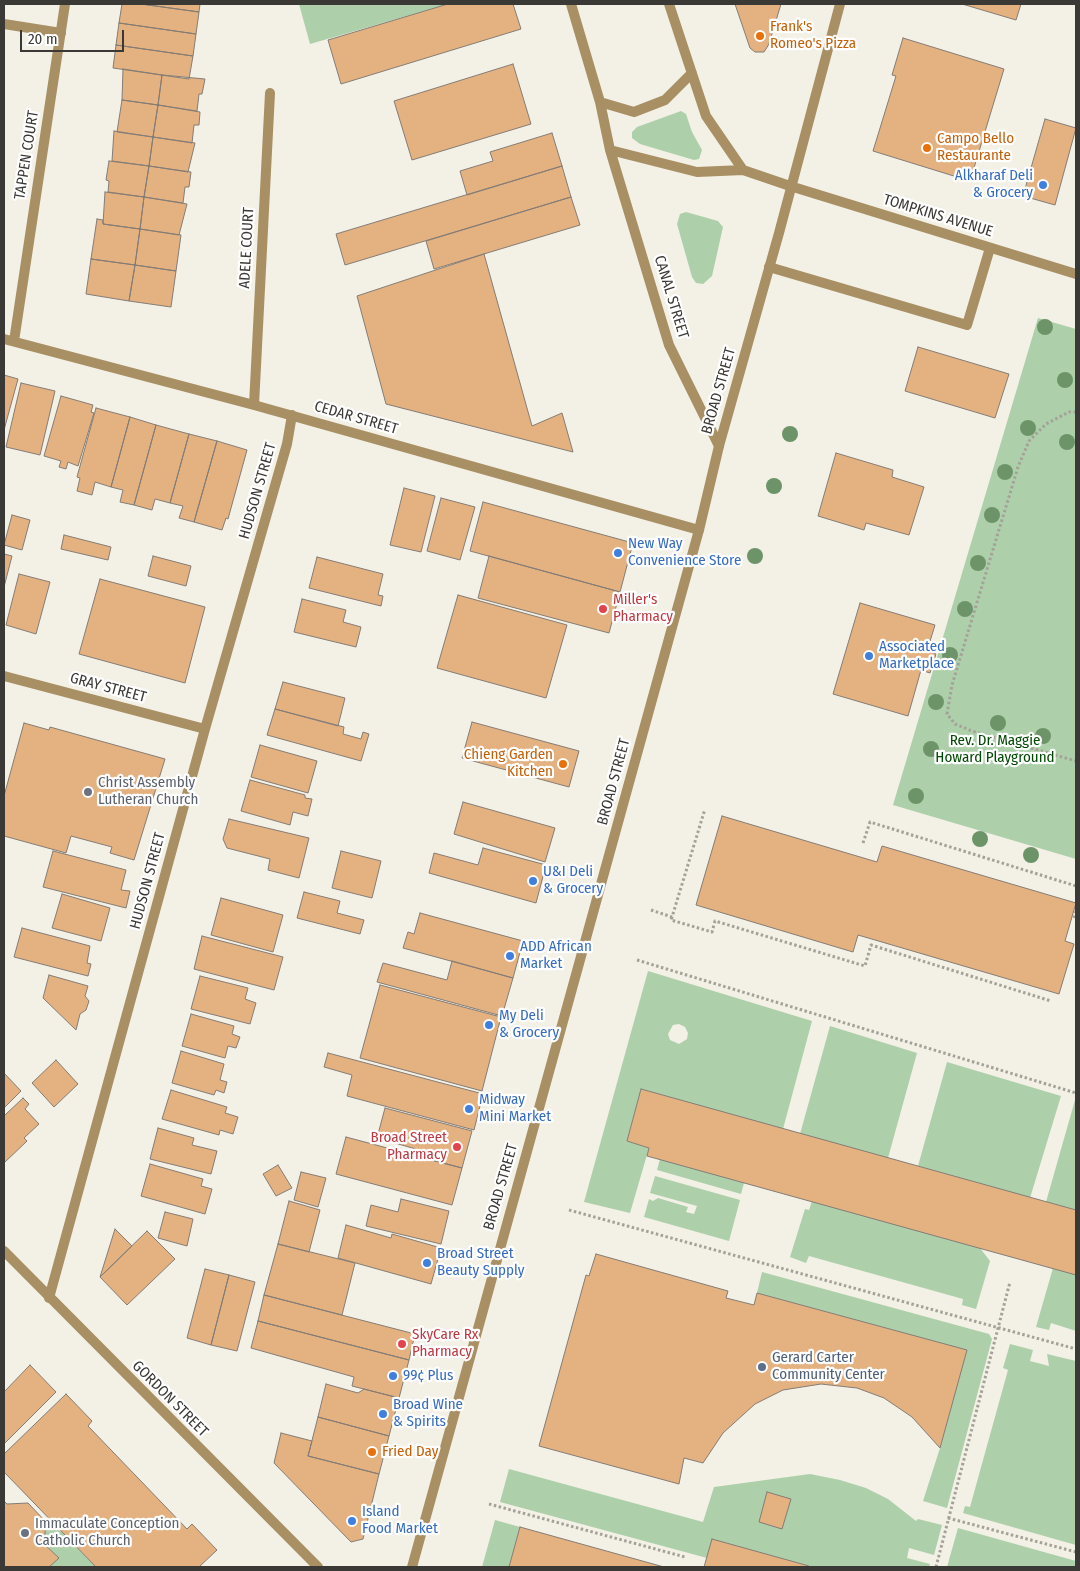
<!DOCTYPE html>
<html>
<head>
<meta charset="utf-8">
<style>
  body { margin:0 }
  #map { position:relative; width:1080px; height:1571px; overflow:hidden; background:#f3f0e5; font-family:"Fira Sans Condensed",sans-serif }
  canvas { display:block }
  .frame { position:absolute; inset:0; border:5px solid #3b3935; pointer-events:none }
  .scale { position:absolute; left:20px; top:30px; width:104px; height:22px; box-sizing:border-box; border:2px solid #3b3935; border-top:0; padding-left:6px; font-size:15px; line-height:18px; white-space:nowrap; color:#3b3935; -webkit-text-stroke:4px #fff; paint-order:stroke }
</style>
</head>
<body>
<div id="map">
<canvas width="1080" height="1571"></canvas>
<div class="frame"></div>
<div class="scale">20 m</div>
</div>
<script>
const context = document.querySelector('canvas').getContext('2d');
context.lineJoin = 'round';
function fillPath(path, color) { context.fillStyle = color; context.fill(path, 'evenodd'); }
const poly = rows => new Path2D(rows.map(r => 'M' + r).join(''));
function strokePath(path, color, width, dash) { context.strokeStyle = color; context.lineWidth = width; context.lineCap = dash ? 'butt' : 'round'; context.setLineDash(dash || []); context.stroke(path); }
function write(font, color, halo, rows, align = 'center') {
  context.font = font + ' "Fira Sans Condensed",sans-serif'; context.lineWidth = 4.5; context.setLineDash([]); context.textBaseline = 'middle'; context.strokeStyle = halo; context.fillStyle = color; for (const [text, x, y, turn = 0] of rows) {
    context.save(); context.translate(x, y); context.rotate((+turn || 0) * Math.PI / 180); context.textAlign = isNaN(turn) ? turn : align; if (halo) context.strokeText(text, 0, 0); context.fillText(text, 0, 0); context.restore();
  }
}
fillPath(poly([
  [299,4,448,4,310,44],
  [681,111,686,114,692,132,702,150,699,159,694,160,640,144,632,138,632,132,637,127],
  [686,212,718,221,723,227,712,276,703,284,696,283,692,277,677,224,680,214],
  [1038,318,1076,329,1076,859,893,805],
  [648,971,812,1021,783,1129,641,1089,627,1141,649,1148,630,1213,584,1202],
  [679,1024,685,1027,688,1033,687,1039,679,1044,670,1040,668,1034,673,1025],
  [830,1026,917,1053,888,1158,800,1134],
  [947,1062,1061,1096,1030,1198,918,1166],
  [1075,1100,1076,1101,1076,1210,1046,1202],
  [660,1159,744,1183,741,1194,657,1170],
  [655,1176,740,1200,729,1241,644,1217,649,1199,653,1201,658,1198,688,1207,686,1212,694,1214,697,1206,650,1193],
  [812,1201,980,1248,990,1261,976,1309,962,1305,963,1299,809,1256,806,1263,790,1257,805,1209,809,1210],
  [1053,1268,1076,1275,1076,1331,1051,1323,1049,1330,1036,1327],
  [762,1272,989,1334,992,1339,947,1508,923,1501,940,1448,966,1350,757,1293],
  [1010,1344,1033,1350,1030,1361,1049,1366,1047,1354,1076,1361,1076,1545,963,1513,965,1506,970,1507,1008,1370,1003,1368],
  [509,1469,703,1522,714,1487,810,1474,840,1480,866,1488,888,1499,916,1521,918,1519,942,1525,934,1555,909,1548,907,1558,930,1564,929,1567,813,1567,713,1540,707,1558,500,1502],
  [49,1519,96,1567,49,1567,58,1558,44,1544,46,1522],
  [495,1520,520,1527,509,1567,482,1567],
  [958,1528,1076,1561,1076,1567,947,1567]
]), '#add0aa');
const building = poly([
  [122,4,141,4,199,12,196,34,119,23,122,4],
  [141,4,200,4,199,12,141,4],
  [448,4,513,4,521,29,341,84,328,40,448,4],
  [735,4,781,4,769,44,764,52,755,52,750,48,735,4],
  [962,4,1021,4,1016,20,962,4],
  [119,23,196,34,193,56,116,45,119,23],
  [903,38,1004,69,970,181,873,151,896,76,892,75,903,38],
  [116,45,193,56,189,79,113,68,116,45],
  [513,64,531,124,412,160,394,101,513,64],
  [123,69,162,75,158,105,122,100,123,69],
  [162,75,205,79,202,94,199,94,197,111,158,105,162,75],
  [122,100,158,105,153,137,117,132,122,100],
  [158,105,200,112,199,125,194,125,192,143,153,137,158,105],
  [1045,119,1076,128,1055,205,1023,196,1045,119],
  [114,131,153,137,149,166,112,161,114,131],
  [552,133,562,166,467,195,460,171,493,161,490,152,552,133],
  [153,137,195,143,188,172,149,166,153,137],
  [109,161,149,166,144,197,108,192,109,181,106,180,109,161],
  [149,166,191,172,189,187,185,187,183,203,144,197,149,166],
  [562,166,571,197,345,265,336,234,562,166],
  [105,192,144,197,140,229,103,224,105,192],
  [144,197,187,204,179,235,140,229,144,197],
  [571,197,580,225,434,269,426,241,571,197],
  [97,219,103,220,103,224,140,229,135,265,91,259,97,219],
  [140,229,181,235,176,271,135,265,140,229],
  [484,254,532,426,562,413,573,452,386,404,357,296,484,254],
  [91,259,135,265,129,301,86,294,91,259],
  [135,265,176,271,171,307,129,301,135,265],
  [918,347,1009,374,995,418,905,391,918,347],
  [4,375,18,379,4,430,4,375],
  [21,383,55,391,40,455,6,447,21,383],
  [61,396,93,405,91,412,94,413,78,466,68,462,66,469,59,467,61,461,44,456,61,396],
  [96,408,130,417,111,487,95,482,92,495,77,491,80,478,77,477,96,408],
  [130,417,156,425,134,505,120,502,123,490,111,487,130,417],
  [156,425,189,434,170,503,155,499,152,510,134,505,156,425],
  [189,434,217,441,194,522,179,518,183,506,170,503,189,434],
  [217,441,247,450,228,519,226,518,222,530,194,522,217,441],
  [836,453,893,470,892,477,924,487,909,535,866,523,864,530,818,516,836,453],
  [404,488,435,496,421,552,390,545,404,488],
  [441,498,475,507,460,560,427,551,441,498],
  [483,502,633,543,620,592,470,551,483,502],
  [12,515,30,520,22,550,4,545,12,515],
  [64,535,111,547,108,560,61,549,64,535],
  [4,554,12,556,4,587,4,554],
  [153,556,191,566,186,586,148,576,153,556],
  [489,556,620,592,609,633,478,598,489,556],
  [317,557,383,574,378,595,383,596,381,606,309,588,317,557],
  [19,574,50,582,36,634,6,625,19,574],
  [100,579,205,607,185,683,79,654,100,579],
  [458,595,567,625,546,698,437,668,458,595],
  [302,599,346,610,343,622,361,627,356,647,294,632,302,599],
  [860,603,935,625,927,651,936,654,930,673,921,670,908,716,833,694,860,603],
  [283,682,345,698,338,726,275,709,283,682],
  [275,709,344,727,343,734,361,739,363,732,369,734,361,761,267,735,275,709],
  [472,722,579,751,569,787,462,758,472,722],
  [24,723,49,730,50,727,165,759,134,860,110,853,112,847,71,836,66,853,4,836,4,796,24,723],
  [260,745,317,761,308,793,251,777,260,745],
  [250,780,305,795,305,798,312,799,308,816,293,812,290,825,241,811,250,780],
  [463,802,555,828,545,862,454,834,463,802],
  [722,816,877,862,882,846,1076,903,1065,941,1074,944,1059,994,858,935,853,952,696,905,722,816],
  [229,819,309,838,299,878,268,870,270,859,227,848,223,839,229,819],
  [483,848,546,865,536,903,429,873,434,853,478,865,483,848],
  [53,851,126,870,121,890,130,891,126,908,43,887,53,851],
  [341,851,381,861,372,898,332,888,341,851],
  [304,892,340,901,337,913,364,920,360,934,297,918,304,892],
  [62,894,110,908,101,941,52,928,62,894],
  [221,898,283,915,273,952,211,935,221,898],
  [420,913,523,941,513,978,403,948,408,932,414,934,420,913],
  [22,928,90,946,87,963,91,964,88,976,14,957,22,928],
  [202,936,283,957,274,990,194,969,202,936],
  [452,961,513,978,502,1016,377,982,383,963,447,980,452,961],
  [49,975,88,986,85,996,89,1001,86,1010,80,1014,76,1030,43,998,49,975],
  [200,976,248,988,245,999,256,1003,250,1024,191,1009,200,976],
  [380,985,501,1017,482,1091,360,1058,380,985],
  [191,1014,234,1026,232,1034,240,1037,236,1048,228,1046,225,1058,182,1046,191,1014],
  [181,1051,224,1064,220,1080,227,1082,224,1093,216,1090,214,1095,172,1083,181,1051],
  [328,1053,483,1094,474,1130,347,1096,352,1075,324,1067,328,1053],
  [56,1060,78,1084,54,1107,32,1083,56,1060],
  [4,1073,21,1091,4,1108,4,1073],
  [641,1089,1076,1210,1076,1275,647,1156,649,1148,627,1141,641,1089],
  [171,1090,227,1107,225,1113,238,1117,233,1134,220,1130,219,1135,162,1119,171,1090],
  [23,1098,29,1104,25,1109,39,1124,24,1138,27,1141,4,1163,4,1116,23,1098],
  [385,1108,472,1131,462,1168,415,1156,416,1149,377,1138,385,1108],
  [158,1128,194,1138,192,1145,217,1151,211,1174,150,1159,158,1128],
  [346,1137,462,1168,452,1205,336,1174,346,1137],
  [150,1164,203,1179,201,1186,212,1189,205,1214,141,1196,150,1164],
  [278,1165,292,1188,276,1196,263,1174,278,1165],
  [301,1172,326,1178,318,1207,294,1200,301,1172],
  [401,1199,449,1211,441,1244,366,1226,371,1205,398,1212,401,1199],
  [289,1201,320,1210,309,1252,278,1244,289,1201],
  [165,1212,193,1219,187,1246,158,1238,165,1212],
  [346,1225,391,1238,392,1234,441,1248,431,1284,338,1258,346,1225],
  [115,1229,132,1246,100,1277,115,1229],
  [147,1231,175,1259,127,1305,100,1277,147,1231],
  [278,1244,355,1263,342,1315,264,1295,278,1244],
  [596,1254,728,1291,726,1298,754,1305,757,1293,967,1350,940,1448,912,1417,884,1398,857,1388,821,1384,783,1390,755,1404,723,1433,703,1463,684,1458,679,1484,539,1446,586,1275,589,1276,596,1254],
  [205,1269,229,1275,211,1345,187,1338,205,1269],
  [229,1275,255,1282,237,1351,211,1345,229,1275],
  [264,1295,415,1334,409,1360,258,1321,264,1295],
  [258,1321,409,1360,399,1398,352,1386,354,1377,251,1348,258,1321],
  [30,1365,56,1392,4,1444,4,1392,30,1365],
  [326,1384,358,1393,364,1389,399,1398,389,1436,318,1417,326,1384],
  [66,1394,92,1421,88,1426,187,1529,192,1524,217,1550,199,1567,96,1567,4,1472,4,1454,66,1394],
  [318,1417,389,1436,379,1474,308,1456,318,1417],
  [281,1433,312,1441,308,1456,379,1474,363,1539,351,1542,274,1463,281,1433],
  [767,1492,791,1499,782,1529,759,1522,767,1492],
  [4,1501,7,1504,28,1503,46,1522,44,1544,59,1558,49,1567,4,1567,4,1501],
  [520,1527,664,1567,509,1567,520,1527],
  [712,1539,809,1566,809,1567,704,1567,712,1539]
]);
fillPath(building, '#e4b180');
strokePath(building, '#847c75', 1);
strokePath(poly([
  [1076,412,1069,412,1046,424,1029,441,1018,467,952,685,947,714,955,724,972,731,1076,761],
  [863,843,870,822,1076,886],
  [651,910,672,917,705,809],
  [672,917,671,920,712,932,715,921,865,966,871,945,1051,1001],
  [1074,918,1076,911],
  [637,960,1076,1093],
  [569,1210,1076,1349],
  [489,1504,685,1557],
  [948,1518,1076,1552],
  [936,1567,1010,1282]
]), '#a4a199', 3, [2.5, 2.5]);
strokePath(poly([
  [4,24,61,33],
  [769,267,967,325,990,248]
]), '#a88f64', 10);
strokePath(poly([
  [571,4,600,102,610,150,669,345,719,446],
  [669,4,706,116,743,170],
  [600,102,634,112,665,100,692,73],
  [610,150,697,172,743,170,790,186],
  [4,339,254,405,699,530],
  [14,341,65,4],
  [254,405,270,93],
  [4,676,205,729],
  [4,1251,318,1567],
  [49,1298,205,729,287,444,292,415]
]), '#a88f64', 10);
strokePath(poly([
  [790,186,1076,274],
  [412,1567,699,530,719,446,779,233,840,4]
]), '#a88f64', 10);
context.fillStyle = '#6d9469';
for (const [x, y] of [
  [1045,327],
  [1065,380],
  [1028,428],
  [790,434],
  [1067,442],
  [1005,472],
  [774,486],
  [992,515],
  [755,556],
  [978,563],
  [965,609],
  [950,655],
  [936,702],
  [998,723],
  [1043,736],
  [931,749],
  [916,796],
  [980,839],
  [1031,855]
]) { context.beginPath(); context.arc(x, y, 8, 0, 2 * Math.PI); context.fill(); }
for (const [x, y, r, color] of [
  [760,36,5,"#e8710a"],
  [927,148,5,"#e8710a"],
  [1043,185,5,"#3f7fe0"],
  [618,553,5,"#3f7fe0"],
  [603,609,5,"#e0444e"],
  [869,656,5,"#3f7fe0"],
  [563,764,5,"#e8710a"],
  [88,792,5,"#6b7280"],
  [533,881,5,"#3f7fe0"],
  [510,956,5,"#3f7fe0"],
  [489,1025,5,"#3f7fe0"],
  [469,1109,5,"#3f7fe0"],
  [457,1147,5,"#e0444e"],
  [427,1263,5,"#3f7fe0"],
  [402,1344,5,"#e0444e"],
  [762,1367,5,"#5c6f8a"],
  [393,1376,5,"#3f7fe0"],
  [383,1414,5,"#3f7fe0"],
  [372,1452,5,"#e8710a"],
  [352,1521,5,"#3f7fe0"],
  [25,1533,5,"#6b7280"]
]) { const dot = new Path2D(); dot.arc(x, y, r, 0, 2 * Math.PI); context.fillStyle = color; context.fill(dot); strokePath(dot, '#fff', 2); }
write('15px', '#c56008', '#fff', [
  ["Frank's",770,27],
  ["Romeo's Pizza",770,44],
  ["Campo Bello",937,139],
  ["Restaurante",937,156],
  ["Chieng Garden",553,755,"right"],
  ["Kitchen",553,772,"right"],
  ["Fried Day",382,1452]
], 'left');
write('15px', '#3b3935', '#fff', [
  ["TAPPEN COURT",27,155,-81],
  ["TOMPKINS AVENUE",938,216,17],
  ["ADELE COURT",247,248,-87],
  ["CANAL STREET",671,297,73],
  ["BROAD STREET",719,391,-74],
  ["CEDAR STREET",356,418,16],
  ["HUDSON STREET",258,491,-74],
  ["GRAY STREET",108,688,15],
  ["BROAD STREET",614,782,-75],
  ["HUDSON STREET",148,881,-75],
  ["BROAD STREET",501,1187,-74],
  ["GORDON STREET",170,1399,45]
]);
write('15px', '#366cbe', '#fff', [
  ["Alkharaf Deli",1033,176,"right"],
  ["& Grocery",1033,193,"right"],
  ["New Way",628,544],
  ["Convenience Store",628,561],
  ["Associated",879,647],
  ["Marketplace",879,664],
  ["U&I Deli",543,872],
  ["& Grocery",543,889],
  ["ADD African",520,947],
  ["Market",520,964],
  ["My Deli",499,1016],
  ["& Grocery",499,1033],
  ["Midway",479,1100],
  ["Mini Market",479,1117],
  ["Broad Street",437,1254],
  ["Beauty Supply",437,1271],
  ["99¢ Plus",403,1376],
  ["Broad Wine",393,1405],
  ["& Spirits",393,1422],
  ["Island",362,1512],
  ["Food Market",362,1529]
], 'left');
write('15px', '#be3a42', '#fff', [
  ["Miller's",613,600],
  ["Pharmacy",613,617],
  ["Broad Street",447,1138,"right"],
  ["Pharmacy",447,1155,"right"],
  ["SkyCare Rx",412,1335],
  ["Pharmacy",412,1352]
], 'left');
write('15px', '#004903', '#fff', [
  ["Rev. Dr. Maggie",995,741],
  ["Howard Playground",995,758]
]);
write('15px', '#5b616d', '#fff', [
  ["Christ Assembly",98,783],
  ["Lutheran Church",98,800],
  ["Immaculate Conception",35,1524],
  ["Catholic Church",35,1541]
], 'left');
write('15px', '#4e5e75', '#fff', [
  ["Gerard Carter",772,1358],
  ["Community Center",772,1375]
], 'left');
</script>
</body>
</html>
